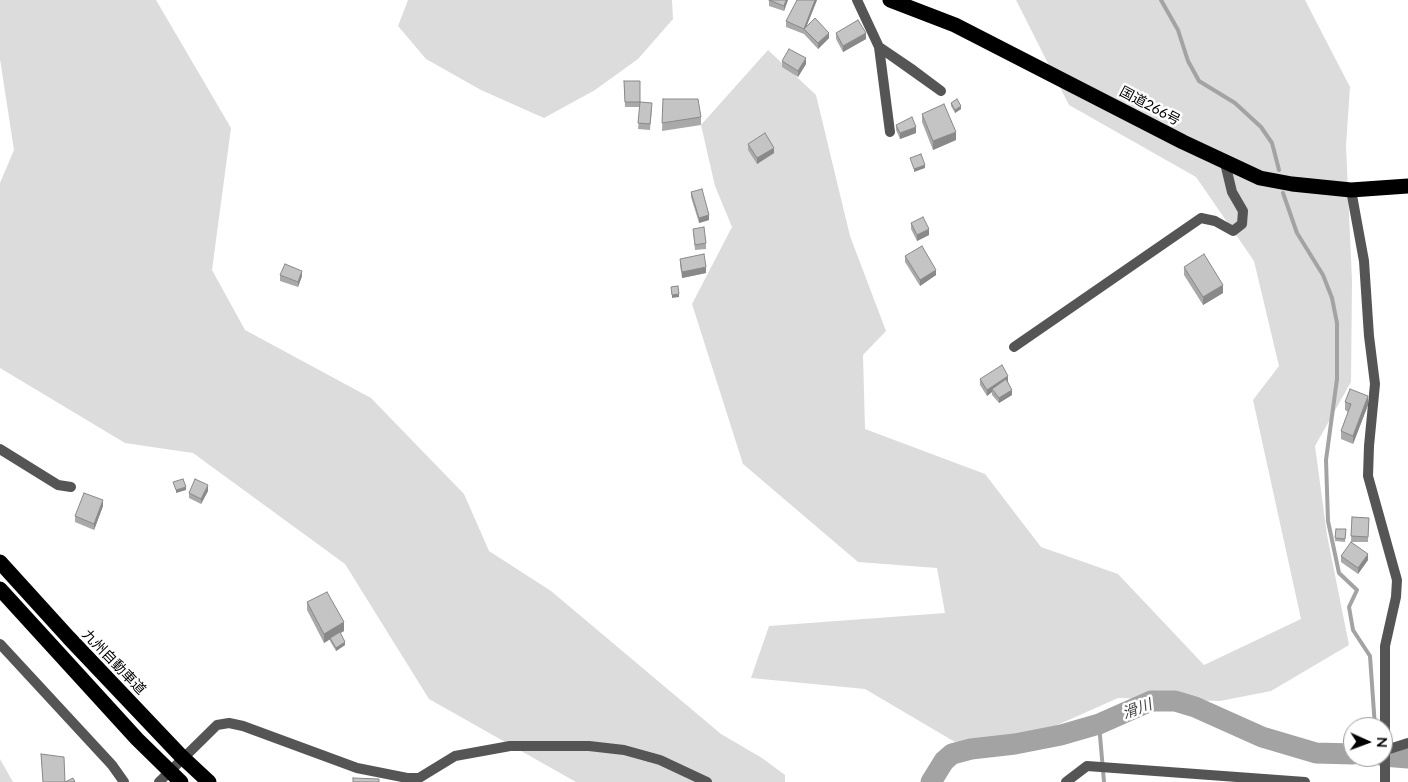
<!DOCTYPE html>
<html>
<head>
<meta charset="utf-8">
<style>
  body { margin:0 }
  #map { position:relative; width:1408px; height:782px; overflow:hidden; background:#fff; font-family:Lato,sans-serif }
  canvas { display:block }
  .north { position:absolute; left:1343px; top:717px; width:50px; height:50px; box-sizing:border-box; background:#fff; border:1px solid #999; border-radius:50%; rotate:92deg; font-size:14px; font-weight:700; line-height:20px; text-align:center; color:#000 }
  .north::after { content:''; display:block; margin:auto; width:18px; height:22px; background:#000; clip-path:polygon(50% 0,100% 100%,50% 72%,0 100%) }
</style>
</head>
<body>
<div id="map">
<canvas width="1408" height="782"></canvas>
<div class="north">N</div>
</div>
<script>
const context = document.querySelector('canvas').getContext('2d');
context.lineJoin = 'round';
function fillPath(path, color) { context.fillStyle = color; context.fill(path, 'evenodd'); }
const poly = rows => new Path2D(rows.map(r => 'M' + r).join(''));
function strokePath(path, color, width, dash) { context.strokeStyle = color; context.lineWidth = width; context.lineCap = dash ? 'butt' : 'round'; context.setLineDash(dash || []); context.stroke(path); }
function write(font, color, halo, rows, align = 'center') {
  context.font = font + ' Lato,"Noto Sans JP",sans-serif'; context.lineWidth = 5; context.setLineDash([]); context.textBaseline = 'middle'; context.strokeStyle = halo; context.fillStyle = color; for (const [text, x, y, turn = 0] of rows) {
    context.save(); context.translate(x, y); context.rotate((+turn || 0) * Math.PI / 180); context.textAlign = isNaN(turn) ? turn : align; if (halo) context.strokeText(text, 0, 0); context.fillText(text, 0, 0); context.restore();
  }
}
fillPath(poly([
  [0,0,156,0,231,128,212,270,245,330,371,398,464,494,489,551,551,591,721,734,762,758,785,775,785,782,576,782,429,699,345,564,193,453,125,443,0,368,0,183,14,150,0,59],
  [408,0,672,0,673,19,638,59,595,90,544,118,481,90,426,59,398,26],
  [1016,0,1305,0,1350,87,1346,146,1352,281,1351,382,1315,446,1327,535,1349,645,1271,691,1220,701,1118,698,1044,731,955,742,865,689,751,678,769,626,945,613,937,568,858,562,743,464,692,304,732,227,715,186,701,125,768,50,816,95,850,236,886,331,863,355,865,429,985,474,1041,547,1118,574,1204,665,1301,619,1253,400,1279,366,1254,261,1196,177,1069,105],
  [0,759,13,782,0,782]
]), '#dcdcdc');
strokePath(poly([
  [1161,0,1178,30,1188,61,1199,81,1235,103,1261,127,1272,143,1279,170],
  [1283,193,1297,233,1323,275,1332,298,1337,323,1337,379,1326,460,1328,521,1339,573,1357,590,1349,607,1353,630,1370,656,1375,727],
  [1099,724,1104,782]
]), '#a3a3a3', 4);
strokePath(poly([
  [1383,756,1408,758],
  [931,782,944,761,952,754,971,749,1015,744,1061,735,1099,724,1151,701,1175,701,1195,707,1262,737,1316,753,1353,754]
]), '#a3a3a3', 21);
strokePath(poly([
  [857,0,879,47,890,132],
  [879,47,913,70,941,91,879,47],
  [1351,190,1364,261,1369,336,1375,384,1369,446,1368,476,1397,580,1396,597,1385,646,1385,782],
  [1014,347,1201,218,1215,221,1233,231,1242,224,1243,211,1232,192,1225,163],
  [0,449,58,485,71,487],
  [0,644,112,765,124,782],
  [1386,750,1408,743],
  [159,782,217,725,229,723,243,726,357,768,407,778,419,778,455,756,510,746,589,746,624,750,660,760,707,782],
  [1066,782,1087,766,1305,782]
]), '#555', 10);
strokePath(poly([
  [890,0,955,25,1183,142,1260,178,1292,184,1351,190,1408,186],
  [0,562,69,638,181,756,209,782],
  [0,589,137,739,181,782]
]), '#000', 15);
fillPath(poly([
  [769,0,788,0,784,11,769,6],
  [817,0,807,25,829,38,818,49,804,34,786,27,786,21],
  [836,33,866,39,843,52,836,39],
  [782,61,806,64,798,77,782,67],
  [624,81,640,102,652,108,650,130,638,129,640,107,625,107],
  [663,99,701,117,701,125,662,131],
  [951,103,961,109,955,113,951,106],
  [922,114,956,140,933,150,922,122],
  [896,125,916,133,900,139,896,130],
  [748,144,774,153,757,164,748,150],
  [691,192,709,220,699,223,691,197],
  [911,223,929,235,917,241,911,229],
  [693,229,706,243,706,249,695,250],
  [905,256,936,275,920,286,905,262],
  [680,259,706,273,682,278,680,265],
  [1184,267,1223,293,1203,305,1184,275],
  [280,275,302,276,298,287,280,281],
  [980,379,1008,382,1012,395,999,403,992,395,992,392,987,396,980,385],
  [1345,402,1368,405,1353,444,1341,439,1341,431,1348,412,1345,410],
  [208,491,201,504,189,498,189,493],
  [103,506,94,530,75,522,75,516],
  [1352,517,1369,518,1368,542,1351,542],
  [1336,529,1346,529,1345,542,1335,541],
  [1341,556,1368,560,1358,574,1341,562],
  [307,602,344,631,340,633,345,645,336,651,330,641,330,639,324,643,307,610],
  [41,754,65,782,75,782,43,782]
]), '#a9a9a9');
fillPath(poly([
  [786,0,788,0,784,11,784,6],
  [815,0,817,0,805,30,804,29],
  [829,33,829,38,818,49,818,43],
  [866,33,866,39,843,52,843,46],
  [806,58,806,64,798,77,798,71],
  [961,106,961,109,955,113,955,110],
  [916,127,916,133,900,139,900,133],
  [956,132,956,140,933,150,933,141],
  [774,148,774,153,757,164,757,158],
  [925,165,925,168,914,172,914,169],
  [709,215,709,220,699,223,699,218],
  [929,229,929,235,917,241,917,235],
  [706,267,706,273,682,278,682,272],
  [936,270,936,275,920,286,920,280],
  [302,271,302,276,298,287,298,282],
  [1223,285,1223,293,1203,305,1203,297],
  [679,294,679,297,672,298,672,295],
  [1008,376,1008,382,994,391,992,389,992,392,987,396,987,390],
  [1012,390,1012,395,999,403,999,398],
  [1368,396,1368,405,1353,444,1353,436],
  [208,485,208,491,201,504,201,499],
  [186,487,186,490,176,493,176,490],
  [103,500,103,506,94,530,94,524],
  [1368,554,1368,560,1358,574,1358,568],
  [344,622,344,631,324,643,324,634],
  [345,642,345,645,336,651,336,648]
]), '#898989');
const building = poly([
  [769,0,786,0,784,6,769,0],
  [797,0,815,0,804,29,815,18,829,33,818,43,804,29,786,21,797,0],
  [858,20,866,33,843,46,836,33,858,20],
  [789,49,806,58,798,71,782,61,789,49],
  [624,81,640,81,640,102,625,102,624,81],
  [663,99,698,99,701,117,662,123,663,99],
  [957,99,961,106,955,110,951,103,957,99],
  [640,102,652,103,650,124,638,123,640,102],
  [944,104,956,132,933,141,922,114,944,104],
  [912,117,916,127,900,133,896,125,912,117],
  [765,133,774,148,757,158,748,144,765,133],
  [921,154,925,165,914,169,910,158,921,154],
  [702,189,709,215,699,218,691,192,702,189],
  [923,217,929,229,917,235,911,223,923,217],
  [704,227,706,243,695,245,693,229,704,227],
  [922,246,936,270,920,280,905,256,922,246],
  [704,254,706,267,682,272,680,259,704,254],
  [1204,254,1223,285,1203,297,1184,267,1204,254],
  [285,264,302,271,298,282,280,275,285,264],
  [678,286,679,294,672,295,671,287,678,286],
  [1002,365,1008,376,987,390,980,379,1002,365],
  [1006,379,1012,390,999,398,992,389,1006,379],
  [1350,389,1368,396,1353,436,1341,431,1351,404,1345,402,1350,389],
  [183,479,186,487,176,490,173,482,183,479],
  [195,479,208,485,201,499,189,493,195,479],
  [84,493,103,500,94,524,75,516,84,493],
  [1352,517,1369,518,1368,537,1351,536,1352,517],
  [1336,529,1346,529,1345,539,1335,538,1336,529],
  [1351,542,1368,554,1358,568,1341,556,1351,542],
  [327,592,344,622,324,634,307,602,327,592],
  [340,632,345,642,336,648,330,638,340,632],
  [41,754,64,757,65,782,73,778,75,782,43,782,41,754],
  [353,778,379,779,379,782,353,782,353,778]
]);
fillPath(building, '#c4c4c4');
strokePath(building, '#898989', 1);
write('14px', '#000', '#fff', [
  ["国道266号",1150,106,28],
  ["九州自動車道",114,662,46]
]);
write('italic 15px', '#444', '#fff', [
  ["滑川",1137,709,-20]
]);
</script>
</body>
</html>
